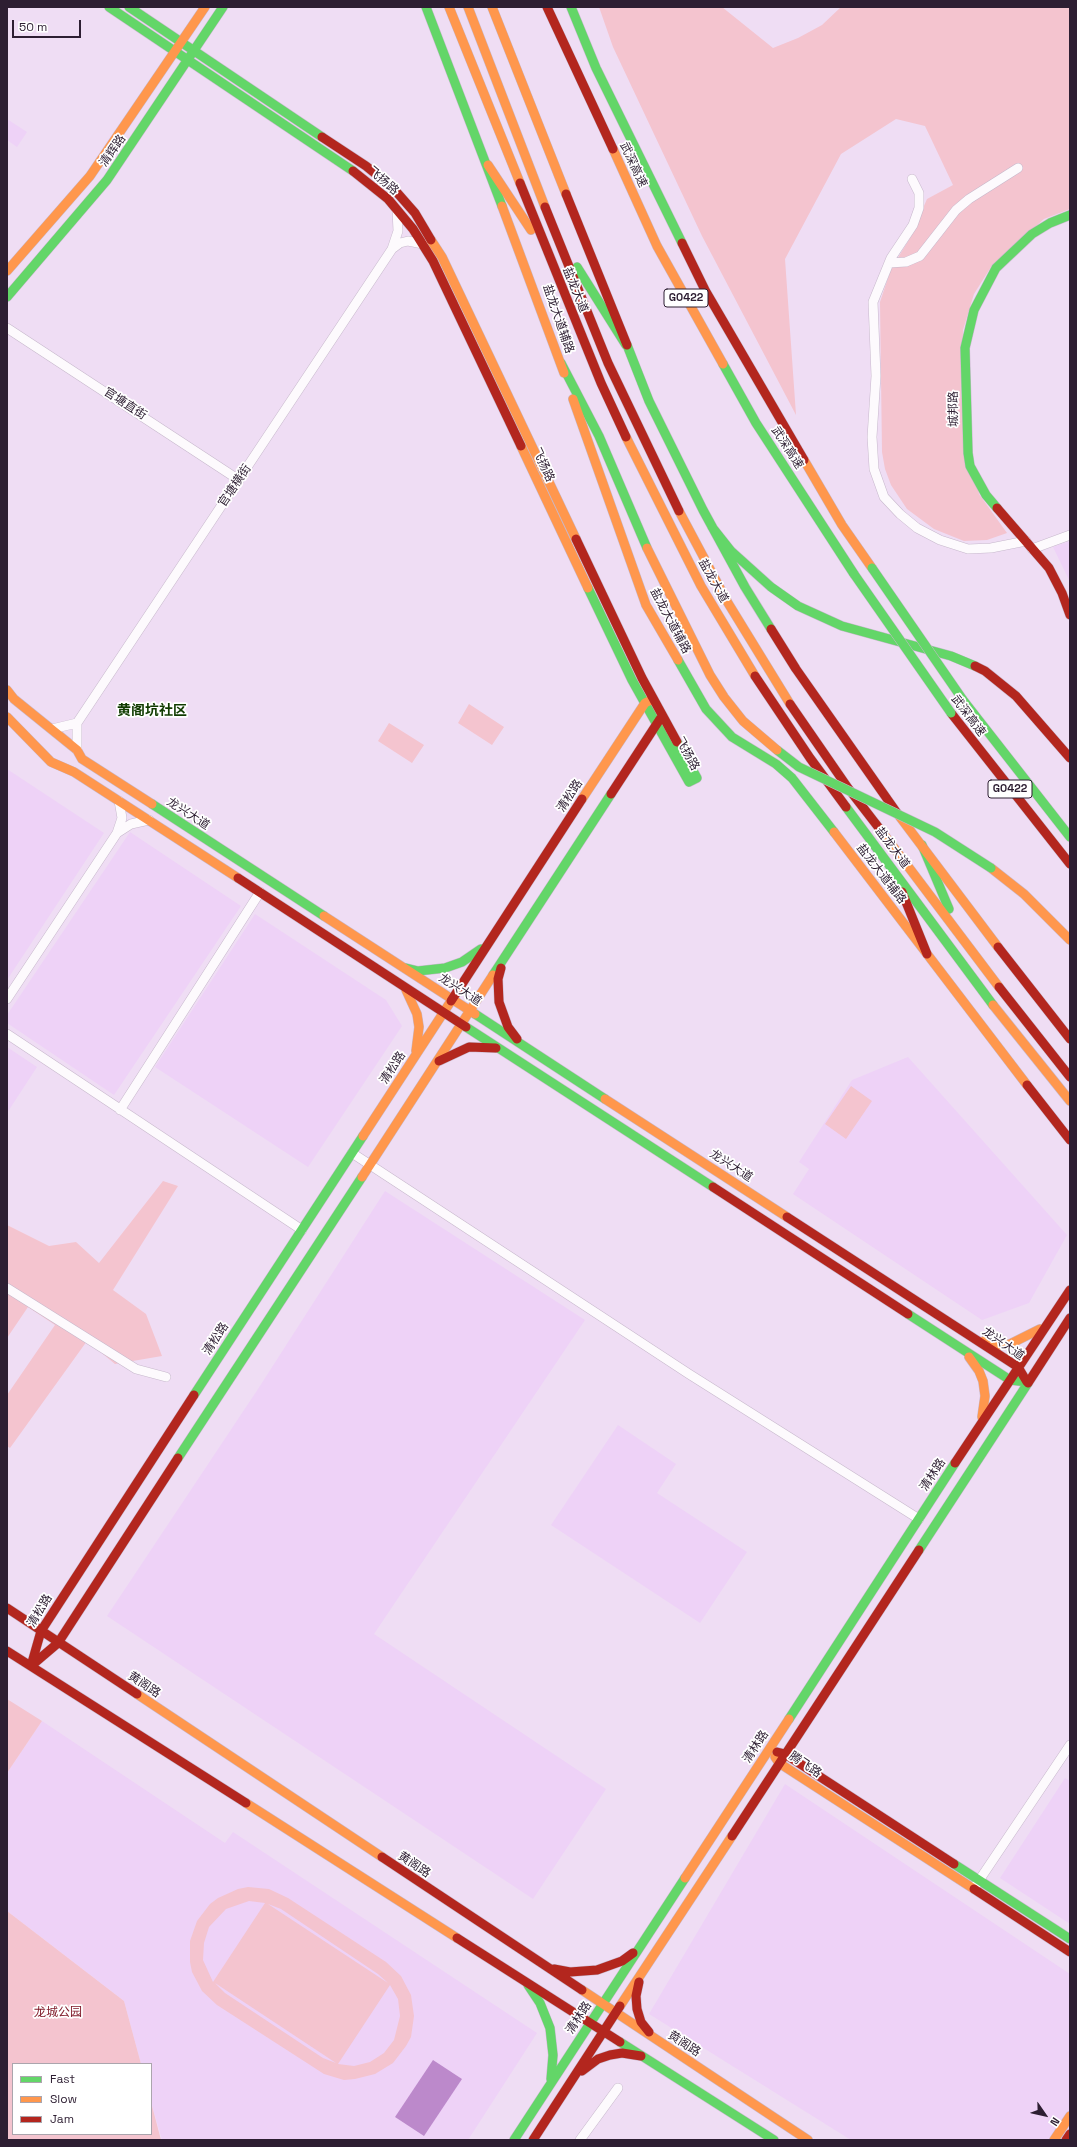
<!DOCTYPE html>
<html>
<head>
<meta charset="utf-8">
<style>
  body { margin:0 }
  #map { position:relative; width:1077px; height:2147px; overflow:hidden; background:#efddf4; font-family:"Space Grotesk",sans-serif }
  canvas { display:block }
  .frame { position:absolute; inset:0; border:8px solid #2d1e32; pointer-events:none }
  .legend { position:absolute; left:12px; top:2063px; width:140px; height:72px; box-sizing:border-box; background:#fff; border:1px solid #aba5ad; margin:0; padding:5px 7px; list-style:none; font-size:12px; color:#2d1e32 }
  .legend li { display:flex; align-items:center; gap:8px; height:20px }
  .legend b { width:20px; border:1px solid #aba5ad }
  .north { position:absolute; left:1025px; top:2095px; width:40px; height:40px; -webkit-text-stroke:3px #fff; paint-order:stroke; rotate:124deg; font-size:11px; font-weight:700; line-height:16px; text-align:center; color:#2d1e32 }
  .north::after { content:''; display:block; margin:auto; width:14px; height:18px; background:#2d1e32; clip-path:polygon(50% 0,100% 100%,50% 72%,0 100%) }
  .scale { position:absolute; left:12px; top:20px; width:69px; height:18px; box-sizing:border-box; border:2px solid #2d1e32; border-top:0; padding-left:5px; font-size:12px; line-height:14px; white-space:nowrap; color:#2d1e32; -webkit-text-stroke:3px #fff; paint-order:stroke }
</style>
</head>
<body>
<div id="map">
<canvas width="1077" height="2147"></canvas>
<div class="frame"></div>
<ul class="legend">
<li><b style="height:5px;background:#63d668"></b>Fast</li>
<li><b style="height:5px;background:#ff974d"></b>Slow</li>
<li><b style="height:5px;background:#b3261e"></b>Jam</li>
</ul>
<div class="north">N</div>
<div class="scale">50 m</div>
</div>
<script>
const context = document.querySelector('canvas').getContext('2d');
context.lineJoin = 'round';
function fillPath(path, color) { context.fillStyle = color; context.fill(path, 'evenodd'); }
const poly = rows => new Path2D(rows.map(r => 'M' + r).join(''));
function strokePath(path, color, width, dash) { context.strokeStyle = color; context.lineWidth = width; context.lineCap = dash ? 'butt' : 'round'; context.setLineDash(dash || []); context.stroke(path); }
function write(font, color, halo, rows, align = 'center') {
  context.font = font + ' "Space Grotesk","Noto Sans SC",sans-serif'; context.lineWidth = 3.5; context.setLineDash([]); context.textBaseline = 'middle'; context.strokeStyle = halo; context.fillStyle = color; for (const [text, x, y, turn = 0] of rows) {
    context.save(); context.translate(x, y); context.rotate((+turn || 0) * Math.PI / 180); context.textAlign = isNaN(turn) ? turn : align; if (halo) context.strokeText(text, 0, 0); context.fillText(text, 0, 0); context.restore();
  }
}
fillPath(poly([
  [7,119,27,132,17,147,7,140],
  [1070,541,1070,582,1053,547],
  [7,769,104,833,7,980],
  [130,832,241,906,114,1095,7,1023,7,1015],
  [255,914,386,1000,402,1026,308,1167,155,1067],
  [7,1047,37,1067,7,1113],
  [908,1057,1067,1235,1029,1303,982,1320,793,1194,809,1169,799,1162,852,1080],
  [385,1191,585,1320,374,1634,606,1789,533,1899,107,1616,258,1389],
  [618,1425,676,1464,657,1493,747,1552,700,1623,551,1525],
  [42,1721,225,1843,233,1832,537,2033,468,2140,162,2140,151,2102,151,2064,141,2064,124,2001,7,1911,7,1773],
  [1065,1778,1070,1781,1070,1924,1000,1878],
  [785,1784,1070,1974,1070,2140,851,2140,649,2014]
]), '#eed2f7');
fillPath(poly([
  [599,7,722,7,773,48,798,38,822,25,841,7,1070,7,1070,209,1044,219,991,267,974,294,963,330,961,393,979,494,1007,533,987,540,964,541,934,529,907,509,891,485,885,469,882,452,880,302,891,269,910,238,927,199,953,185,925,126,896,119,841,154,785,259,796,415,702,236,613,47],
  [469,704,504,727,492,745,458,723],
  [389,723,424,745,412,763,378,741],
  [851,1086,872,1101,846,1139,825,1124],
  [163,1181,178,1186,113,1290,146,1314,162,1356,115,1364,87,1341,10,1448,7,1446,7,1395,55,1325,28,1307,7,1338,7,1296,10,1292,7,1290,7,1225,49,1246,76,1242,99,1263],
  [7,1699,42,1721,7,1773],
  [248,1887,269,1889,288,1898,386,1962,401,1976,411,1995,414,2016,411,2037,406,2046,393,2063,375,2074,355,2079,344,2080,324,2074,217,2005,202,1991,192,1972,190,1962,190,1941,197,1921,210,1904,218,1898,238,1889],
  [249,1901,265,1903,213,1982,203,1960,204,1943,209,1927,226,1909],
  [268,1904,281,1909,378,1974,388,1983],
  [215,1983,336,2063,323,2058,225,1993],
  [390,1985,398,1999,400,2016,394,2040,384,2053,370,2062,354,2066,338,2064],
  [7,1911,124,2001,141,2064,13,2064,13,2134,151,2134,151,2102,161,2140,7,2140]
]), '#f4c4cf');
fillPath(poly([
  [433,2060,462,2079,424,2136,395,2117]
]), '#bc89cb');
const street = poly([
  [912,179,919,193,919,208,913,225,891,258,873,302,876,376,872,437,874,469,884,497,900,514,917,528,940,540,968,549,991,548,1026,541],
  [392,249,400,243,408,241,423,244],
  [889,263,906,262,920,256,956,210,969,199,1018,168],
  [7,328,239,480],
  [1032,549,1070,535],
  [77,723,392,249,398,231,397,210],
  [52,729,77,723,77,750],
  [117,833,131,824,149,820],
  [7,999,117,833,122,818,119,801],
  [7,1034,302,1230],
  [120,1110,260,892],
  [352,1153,689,1374,919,1519],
  [7,1288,136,1369,166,1377],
  [976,1885,1070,1745],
  [580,2140,618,2088]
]);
const fast = poly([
  [109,7,353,171],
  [129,7,322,137],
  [426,7,502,206],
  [571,7,596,68,682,243],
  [577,267,626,345],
  [7,297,107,180,223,7],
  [627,345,649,401,703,510,745,587,771,629],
  [561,363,599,436,647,548],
  [723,364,756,423,854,574],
  [997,508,986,495,970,466,968,453,965,348,974,310,996,268,1032,234,1050,223,1070,215],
  [712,527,731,551,771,587,798,606,842,626,951,656,975,666],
  [588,588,632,680,689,782,697,778,677,742],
  [678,660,706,709,732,737,776,764,792,778,834,832],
  [963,700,1070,837],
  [152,804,324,916],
  [846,807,993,1005],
  [922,845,949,909],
  [406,968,418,971,445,968,462,962,481,949],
  [493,975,611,794],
  [475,1014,605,1099],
  [466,1027,713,1187],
  [908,1314,1010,1380,1027,1382],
  [194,1395,363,1136],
  [178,1458,362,1177],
  [919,1550,1028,1383],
  [789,1719,955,1463],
  [954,1864,1070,1939],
  [528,1985,540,2003,550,2028,553,2055,551,2079],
  [620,2042,774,2140],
  [514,2140,685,1878]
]);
const slow = poly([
  [449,7,520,183],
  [468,7,545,207],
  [492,7,566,194],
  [613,149,657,246,723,364],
  [488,165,531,230],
  [502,206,564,373],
  [431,240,442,257,576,539],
  [7,271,90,176,205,7],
  [573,399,646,605,678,660],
  [626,437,701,586,755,676],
  [521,446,588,588],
  [804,460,842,525,872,568],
  [679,511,728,603,790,704],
  [7,690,14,699,77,750,82,759,152,804],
  [7,717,51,762,74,772,238,878],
  [582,799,645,703,651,700],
  [897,813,998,947],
  [879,828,999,987],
  [834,832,1027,1085],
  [991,868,1024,894,1070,940],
  [324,916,475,1014],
  [406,990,417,1014,419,1027,416,1051],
  [993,1005,1070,1101],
  [605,1099,787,1217],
  [363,1136,451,1001],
  [362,1177,493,975],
  [984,1341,999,1345,1010,1344,1040,1329],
  [969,1357,979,1371,983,1381,985,1396,982,1417],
  [137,1694,382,1857],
  [775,1757,779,1763,974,1889],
  [246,1803,457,1938],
  [685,1878,789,1719],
  [582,1990,808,2140],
  [620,2006,732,1836],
  [1054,2140,1070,2116]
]);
const jam = poly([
  [547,7,613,149],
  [322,137,366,166,393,188,415,213,431,240],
  [353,171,388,199,413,229,433,261,521,446],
  [520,183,601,383,626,437],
  [566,194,627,345],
  [545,207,608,363,679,511],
  [682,243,705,290,804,460],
  [997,508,1049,568,1062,593,1070,615],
  [576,539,642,678,677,742],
  [771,629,796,669,897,813],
  [975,666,985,671,1016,696,1070,758],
  [755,676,810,758,846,807],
  [790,704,848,788,879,828],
  [951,713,1070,864],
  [611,794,660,719],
  [238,878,466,1027],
  [902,892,927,954],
  [998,947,1070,1039],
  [501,968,498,979,499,1002,508,1027,517,1039],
  [999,987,1070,1077],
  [451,1001,582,799],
  [439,1061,469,1047,496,1048],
  [1027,1085,1070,1140],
  [713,1187,908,1314],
  [787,1217,1018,1367,1027,1382],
  [1028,1383,1070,1318],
  [955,1463,1070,1290],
  [7,1608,137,1694],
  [7,1651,246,1803],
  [31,1666,41,1631,194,1395],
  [31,1666,58,1643,178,1458],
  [777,1752,785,1754,954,1864],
  [732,1836,919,1550],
  [382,1857,582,1990],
  [974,1889,1070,1952],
  [457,1938,620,2042],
  [554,1969,570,1972,597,1970,622,1961,633,1953],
  [639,1982,636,1996,637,2009,641,2022,649,2032],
  [582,2071,598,2059,610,2055,622,2053,641,2056],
  [533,2140,620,2006],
  [1066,2140,1070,2134]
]);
strokePath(street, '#c7b8cc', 10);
strokePath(fast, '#c7b8cc', 10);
strokePath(slow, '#c7b8cc', 10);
strokePath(jam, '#c7b8cc', 10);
strokePath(street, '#fdfafd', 9);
strokePath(fast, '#63d668', 9);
strokePath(slow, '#ff974d', 9);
strokePath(jam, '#b3261e', 9);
const fastBridge = poly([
  [872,568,963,700],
  [854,574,951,713],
  [777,750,799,767,935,832,991,868]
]);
const slowBridge = poly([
  [647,548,710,675,724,697,743,721,777,750]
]);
strokePath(fastBridge, '#c7b8cc', 10, []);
strokePath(slowBridge, '#c7b8cc', 10, []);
strokePath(fastBridge, '#63d668', 9);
strokePath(slowBridge, '#ff974d', 9);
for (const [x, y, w] of [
  [686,298,44],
  [1010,789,44]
]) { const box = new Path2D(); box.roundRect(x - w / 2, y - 9, w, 18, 3); context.fillStyle = '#fff'; context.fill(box); strokePath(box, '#2d1e32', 1); }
write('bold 11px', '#2d1e32', null, [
  ["G0422",686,298],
  ["G0422",1010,789]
]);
write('12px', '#2d1e32', '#fff', [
  ["清辉路",113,151,-55],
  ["武深高速",633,165,65],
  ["飞扬路",383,181,41],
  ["盐龙大道",575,290,68],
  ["盐龙大道辅路",558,319,71],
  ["官塘直街",125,404,33],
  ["城邦路",954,409,-91],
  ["武深高速",787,448,57],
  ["飞扬路",543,465,65],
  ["官塘横街",235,486,-56],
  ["盐龙大道",713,581,61],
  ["盐龙大道辅路",670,621,62],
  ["武深高速",968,716,53],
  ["飞扬路",687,754,61],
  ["清松路",570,796,-57],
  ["龙兴大道",188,814,33],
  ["盐龙大道",892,848,53],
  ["盐龙大道辅路",881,874,52],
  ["龙兴大道",460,990,33],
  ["清松路",393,1068,-57],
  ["龙兴大道",731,1166,33],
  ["清松路",216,1339,-57],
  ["龙兴大道",1003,1344,35],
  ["清林路",933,1475,-57],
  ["清松路",40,1611,-59],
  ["黄阁路",144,1685,34],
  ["清林路",756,1747,-57],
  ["腾飞路",805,1765,34],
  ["黄阁路",414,1865,34],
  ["清林路",579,2018,-57],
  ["黄阁路",684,2044,33]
]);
write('12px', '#801b2a', '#fff', [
  ["龙城公园",58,2013]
]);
write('bold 14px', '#103b00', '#fff', [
  ["黄阁坑社区",152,711]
]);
</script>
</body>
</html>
